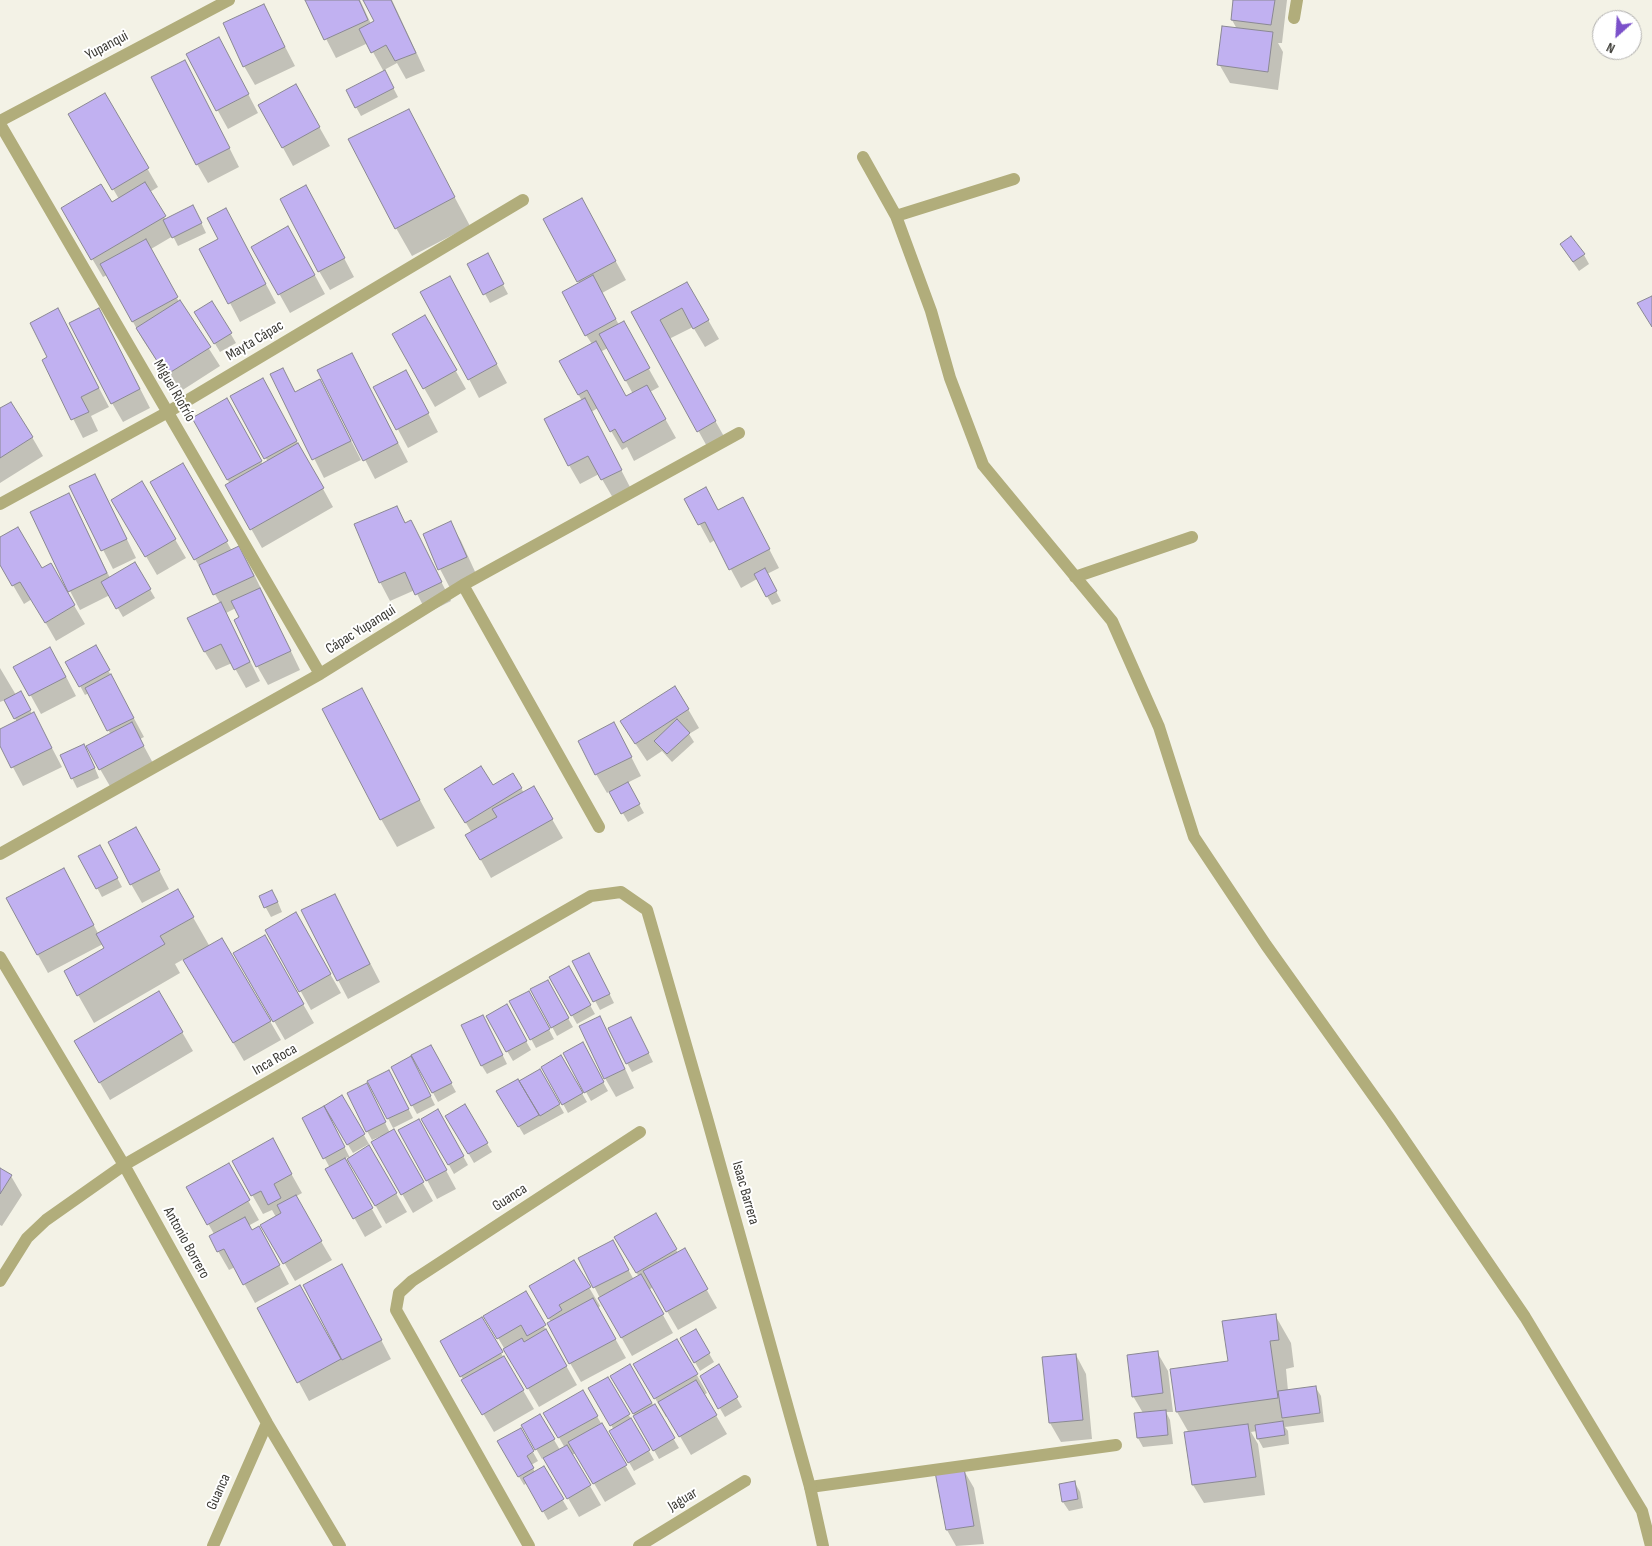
<!DOCTYPE html>
<html>
<head>
<meta charset="utf-8">
<style>
  body { margin:0 }
  #map { position:relative; width:1652px; height:1546px; overflow:hidden; background:#f3f2e6; font-family:"Sofia Sans Condensed",sans-serif }
  canvas { display:block }
  .north { position:absolute; left:1592px; top:10px; width:50px; height:50px; box-sizing:border-box; background:#fff; border:1px solid #b1b0ae; border-radius:50%; rotate:206deg; font-size:14px; font-weight:700; line-height:20px; text-align:center; color:#3b3a35 }
  .north::after { content:''; display:block; margin:auto; width:18px; height:22px; background:#7b51ca; clip-path:polygon(50% 0,100% 100%,50% 72%,0 100%) }
</style>
</head>
<body>
<div id="map">
<canvas width="1652" height="1546"></canvas>
<div class="north">N</div>
</div>
<script>
const context = document.querySelector('canvas').getContext('2d');
context.lineJoin = 'round';
function fillPath(path, color) { context.fillStyle = color; context.fill(path, 'evenodd'); }
const poly = rows => new Path2D(rows.map(r => 'M' + r).join(''));
function strokePath(path, color, width, dash) { context.strokeStyle = color; context.lineWidth = width; context.lineCap = dash ? 'butt' : 'round'; context.setLineDash(dash || []); context.stroke(path); }
function write(font, color, halo, rows, align = 'center') {
  context.font = font + ' "Sofia Sans Condensed",sans-serif'; context.lineWidth = 4; context.setLineDash([]); context.textBaseline = 'middle'; context.strokeStyle = halo; context.fillStyle = color; for (const [text, x, y, turn = 0] of rows) {
    context.save(); context.translate(x, y); context.rotate((+turn || 0) * Math.PI / 180); context.textAlign = isNaN(turn) ? turn : align; if (halo) context.strokeText(text, 0, 0); context.fillText(text, 0, 0); context.restore();
  }
}
fillPath(poly([
  [306,0,360,0,371,24,375,22,364,0,392,0,425,71,406,79,397,63,384,70,398,97,361,116,356,107,384,72,368,43,336,58],
  [1234,0,1287,0,1282,43,1278,43,1283,52,1278,90,1230,83,1219,64,1237,29,1232,20],
  [264,6,295,66,255,85,244,66],
  [187,55,229,57,258,113,228,129],
  [195,80,239,167,208,183,197,164],
  [296,86,330,146,293,166,260,106],
  [104,94,158,187,150,192,166,220,198,216,206,233,178,246,173,236,151,249,179,302,220,366,178,393,143,340,107,275,103,277,62,208,111,204,119,199,70,115],
  [408,110,470,226,412,256,396,228],
  [316,205,354,277,330,290,319,271],
  [592,218,626,280,602,293,619,325,623,323,659,387,650,392,676,438,634,461,627,447,622,450,598,408,591,412,631,489,613,498,599,474,580,484,569,465,582,401,560,361,592,344,586,335,580,284,545,219],
  [608,348,633,394,626,398,600,352],
  [236,228,276,303,240,322,230,303],
  [1561,245,1584,255,1589,264,1579,271],
  [299,246,325,294,290,313,253,247],
  [492,264,508,294,490,303,469,265],
  [687,283,719,339,705,347,693,327,669,339,726,440,709,450,633,313],
  [460,296,507,383,479,398,469,379],
  [212,302,236,343,220,352,196,312],
  [58,310,109,407,91,416,98,431,83,438,43,360,49,357],
  [425,317,466,389,435,407,393,334],
  [109,328,150,408,123,422,112,403],
  [283,370,296,393,330,399,361,460,324,478,272,375],
  [319,371,362,373,408,462,375,479],
  [375,387,416,390,438,432,408,448],
  [232,396,273,398,333,507,262,548,227,486,230,484,193,419,238,419,263,465,268,462],
  [0,410,32,437,43,456,0,483],
  [183,465,232,551,239,547,250,566,300,670,268,685,257,666,236,608,226,613,260,681,246,688,232,663,216,670,205,652,189,619,220,603,195,559],
  [94,475,105,494,136,558,113,569,70,486],
  [142,483,186,558,157,575,113,500],
  [68,495,79,514,110,578,135,564,155,598,123,617,110,595,80,610,70,591],
  [686,499,718,512,753,518,779,568,767,574,781,601,772,605,757,579,741,588,715,540,710,543],
  [397,508,406,524,411,522,451,601,427,613,415,590,390,601,380,582],
  [450,523,461,541,477,576,450,588,440,569,424,534],
  [0,539,41,569,50,565,85,624,56,641,32,599,24,604,0,563],
  [95,646,144,737,140,739,154,765,111,788,100,769,111,735,89,693,85,695,67,662],
  [15,667,61,667,76,696,41,714],
  [0,668,16,695,21,693,32,714,34,714,62,767,23,786,0,743,0,730,17,722,5,700,0,702],
  [361,690,435,828,397,847,381,819],
  [688,709,699,728,689,734,694,742,672,762,662,751,647,761,633,740],
  [624,743,641,776,627,783,644,813,628,822,610,791,607,793,596,774],
  [89,754,99,778,77,788,61,756],
  [513,775,524,793,534,788,563,838,491,878,467,835,472,833,457,808],
  [147,847,169,889,142,903,131,884],
  [105,855,122,887,102,897,80,856],
  [74,888,99,935,178,891,210,947,222,939,281,1040,244,1061,184,959,175,964,180,973,94,1023,65,972,105,948,103,944,48,973,38,955],
  [335,895,380,982,348,999,338,980],
  [260,897,277,900,282,912,271,917],
  [296,914,341,993,311,1010,267,930],
  [264,937,314,1023,285,1040,235,953],
  [574,961,594,963,614,1003,600,1010],
  [569,968,595,1014,577,1024,551,978],
  [547,982,573,1027,557,1036,532,990],
  [529,992,554,1039,536,1048,511,1002],
  [506,1006,531,1050,513,1061,487,1017],
  [599,1018,610,1036,634,1088,616,1097,605,1078],
  [488,1025,507,1064,487,1074,482,1066],
  [636,1027,653,1062,632,1072,627,1063],
  [182,1032,193,1051,110,1100,76,1042],
  [582,1044,608,1091,591,1101,565,1054],
  [431,1047,456,1092,438,1102,413,1056],
  [561,1057,587,1102,568,1113,543,1067],
  [416,1067,435,1105,417,1114,412,1105],
  [540,1071,564,1113,524,1135,498,1092,519,1083],
  [394,1080,413,1118,393,1128,369,1082],
  [371,1094,390,1133,393,1131,433,1201,413,1213,373,1143,382,1138,381,1136,372,1140,367,1131],
  [342,1097,369,1144,353,1153,333,1120,331,1121,350,1158,369,1147,407,1212,386,1224,348,1157,344,1159,382,1227,365,1237,327,1169,330,1168,303,1118],
  [465,1106,492,1152,474,1163,447,1116],
  [438,1111,468,1165,454,1174,423,1119],
  [429,1139,456,1189,437,1199,427,1180],
  [283,1159,302,1193,295,1197,332,1260,295,1281,262,1225,276,1217,272,1210,263,1214,233,1161],
  [228,1165,259,1220,248,1226,252,1231,269,1246,289,1284,255,1303,235,1267,229,1270,218,1251,214,1234,188,1188],
  [0,1169,11,1176,22,1195,2,1226,0,1225],
  [655,1214,678,1253,684,1250,717,1308,678,1330,653,1287,649,1290,673,1333,632,1356,599,1298,600,1298,580,1259,623,1260,634,1280,639,1277,616,1237],
  [574,1262,600,1306,598,1308,626,1358,581,1382,570,1363,551,1322,530,1287],
  [352,1284,391,1359,309,1401,259,1308,300,1286,334,1346,336,1345],
  [525,1293,577,1385,539,1407,485,1316],
  [1275,1315,1291,1343,1294,1367,1286,1369,1288,1391,1316,1388,1321,1396,1324,1422,1285,1427,1288,1431,1289,1444,1263,1448,1258,1439,1257,1431,1251,1432,1258,1444,1265,1495,1204,1503,1193,1485,1189,1433,1177,1412,1171,1370,1229,1362],
  [481,1319,534,1409,494,1432,441,1342],
  [696,1331,714,1362,700,1371,682,1339],
  [677,1340,707,1393,704,1395,727,1434,691,1455,668,1416,666,1417,635,1364],
  [1157,1352,1168,1371,1173,1412,1166,1412,1170,1420,1173,1444,1143,1447,1138,1438,1143,1413,1133,1396],
  [1076,1355,1086,1374,1092,1439,1061,1442,1050,1423],
  [630,1366,679,1448,659,1459,612,1376],
  [718,1366,742,1407,725,1417,701,1376],
  [608,1378,654,1460,634,1471,611,1431,614,1430,590,1389],
  [583,1392,636,1484,605,1502,576,1453,572,1455,601,1505,579,1517,544,1457,542,1459,523,1426,540,1416,560,1450,565,1448,545,1413],
  [520,1429,538,1461,531,1465,535,1472,543,1467,568,1509,548,1520,527,1483,524,1485,498,1442],
  [963,1469,974,1488,984,1544,956,1546,947,1530,937,1474],
  [1075,1483,1080,1492,1083,1508,1069,1511,1063,1502]
]), '#0003');
const building = poly([
  [305,0,359,0,368,20,324,40,305,0],
  [363,0,391,0,416,53,395,61,386,45,371,53,359,29,374,21,363,0],
  [1233,0,1275,0,1271,25,1231,20,1233,0],
  [264,4,285,47,243,67,223,23,264,4],
  [1222,26,1273,32,1268,72,1217,65,1222,26],
  [219,37,249,94,216,111,186,54,219,37],
  [185,60,230,148,196,165,151,77,185,60],
  [385,70,394,88,355,108,346,90,385,70],
  [296,84,320,127,282,148,258,105,296,84],
  [105,93,149,168,112,190,68,114,105,93],
  [409,109,455,197,395,229,348,139,409,109],
  [145,182,166,216,91,260,61,208,101,184,112,202,145,182],
  [306,185,345,258,318,272,280,199,306,185],
  [582,198,616,261,577,282,543,219,582,198],
  [193,205,202,223,172,238,163,220,193,205],
  [226,208,266,284,228,304,199,249,218,239,207,218,226,208],
  [288,226,315,275,278,295,251,247,288,226],
  [1571,236,1585,254,1573,262,1560,244,1571,236],
  [146,239,178,297,132,322,100,264,146,239],
  [488,253,504,284,483,295,467,264,488,253],
  [593,275,616,319,585,336,562,292,593,275],
  [450,276,497,364,468,380,420,292,450,276],
  [687,282,709,320,693,329,682,308,660,320,716,421,697,432,631,312,687,282],
  [1652,296,1652,327,1637,303,1652,296],
  [180,300,211,347,166,375,136,328,180,300],
  [212,301,232,333,214,344,194,312,212,301],
  [58,308,99,388,81,397,89,412,71,420,42,360,47,357,30,323,58,308],
  [99,308,140,389,111,404,69,323,99,308],
  [425,315,457,370,423,389,392,334,425,315],
  [624,321,650,368,625,381,599,334,624,321],
  [596,341,626,396,647,385,666,419,623,443,615,429,610,432,587,390,578,395,559,361,596,341],
  [352,353,398,443,363,461,317,370,352,353],
  [283,368,295,392,320,379,351,441,312,460,270,374,283,368],
  [406,370,429,413,396,430,373,387,406,370],
  [263,378,297,441,264,459,230,396,263,378],
  [227,398,262,461,227,480,192,418,227,398],
  [585,398,622,470,601,480,588,456,568,466,544,419,585,398],
  [11,402,33,437,0,458,0,408,11,402],
  [298,443,324,488,250,530,225,485,298,443],
  [183,463,228,541,194,560,150,482,183,463],
  [95,474,127,539,101,551,69,486,95,474],
  [142,481,176,539,145,557,111,500,142,481],
  [706,487,718,510,743,497,770,549,729,570,705,522,698,525,684,499,706,487],
  [69,493,107,573,68,592,30,512,69,493],
  [397,506,405,523,411,520,442,582,415,595,405,572,379,583,354,524,397,506],
  [451,521,467,557,438,570,423,534,451,521],
  [18,527,42,568,51,563,75,605,45,623,20,582,12,586,0,565,0,537,18,527],
  [239,546,254,576,213,595,199,565,239,546],
  [135,562,151,589,116,609,101,582,135,562],
  [765,568,777,591,766,597,754,574,765,568],
  [260,588,291,651,256,667,234,620,239,617,231,601,260,588],
  [221,602,250,662,234,670,221,644,204,652,187,618,221,602],
  [96,645,110,670,79,687,65,662,96,645],
  [50,647,66,677,29,696,13,667,50,647],
  [111,674,134,718,107,731,85,688,111,674],
  [675,686,689,709,635,744,620,721,675,686],
  [362,688,420,800,380,820,322,709,362,688],
  [21,691,31,710,14,719,4,700,21,691],
  [34,712,52,748,11,768,0,746,0,729,34,712],
  [677,719,690,733,667,754,654,741,677,719],
  [132,722,144,746,99,770,86,746,132,722],
  [614,722,632,757,595,775,578,741,614,722],
  [84,744,95,768,71,779,60,755,84,744],
  [481,766,493,785,513,773,522,788,465,823,444,789,481,766],
  [628,782,640,804,621,814,609,792,628,782],
  [534,786,553,819,480,860,465,835,497,817,492,809,534,786],
  [136,827,160,870,130,885,108,842,136,827],
  [100,845,118,878,96,889,78,856,100,845],
  [64,868,94,925,37,955,6,898,64,868],
  [178,889,194,917,160,936,165,944,77,996,64,971,104,948,96,934,178,889],
  [272,890,278,902,264,908,259,896,272,890],
  [335,894,370,964,337,981,301,910,335,894],
  [296,912,331,974,299,992,265,930,296,912],
  [265,935,304,1004,273,1022,233,953,265,935],
  [222,938,271,1021,233,1043,183,960,222,938],
  [589,953,610,994,593,1002,572,961,589,953],
  [569,966,591,1005,571,1016,549,977,569,966],
  [548,980,569,1018,551,1028,530,989,548,980],
  [159,991,183,1032,99,1083,74,1041,159,991],
  [529,991,550,1029,530,1040,509,1001,529,991],
  [507,1004,527,1041,506,1052,486,1016,507,1004],
  [483,1015,503,1055,481,1066,461,1025,483,1015],
  [600,1016,625,1069,604,1079,579,1026,600,1016],
  [631,1017,649,1053,626,1064,608,1028,631,1017],
  [583,1042,604,1082,584,1093,563,1053,583,1042],
  [431,1045,452,1083,432,1093,411,1055,431,1045],
  [561,1055,583,1093,562,1105,541,1067,561,1055],
  [411,1056,431,1096,411,1106,391,1067,411,1056],
  [540,1069,560,1104,540,1116,519,1081,540,1069],
  [389,1070,409,1109,387,1119,367,1081,389,1070],
  [518,1079,539,1115,518,1127,496,1091,518,1079],
  [367,1083,386,1122,366,1132,347,1093,367,1083],
  [342,1095,365,1134,347,1145,324,1106,342,1095],
  [465,1104,488,1143,468,1154,445,1116,465,1104],
  [324,1106,345,1147,323,1159,302,1118,324,1106],
  [438,1109,464,1156,448,1165,421,1119,438,1109],
  [419,1119,447,1170,426,1181,398,1130,419,1119],
  [394,1129,424,1182,401,1195,371,1142,394,1129],
  [273,1138,292,1174,274,1184,281,1198,268,1205,261,1191,251,1196,232,1161,273,1138],
  [369,1145,397,1193,375,1206,347,1159,369,1145],
  [345,1158,373,1208,353,1219,325,1169,345,1158],
  [229,1163,250,1200,207,1225,186,1187,229,1163],
  [0,1168,12,1175,0,1194,0,1168],
  [296,1195,322,1241,283,1264,260,1225,281,1213,277,1205,296,1195],
  [656,1213,677,1249,636,1273,614,1237,656,1213],
  [245,1217,252,1230,259,1226,280,1265,243,1285,224,1249,217,1252,209,1236,245,1217],
  [613,1240,629,1270,593,1288,578,1258,613,1240],
  [685,1248,708,1289,666,1312,643,1271,685,1248],
  [574,1260,591,1287,559,1305,562,1310,548,1319,529,1286,574,1260],
  [342,1264,382,1340,342,1360,303,1285,342,1264],
  [641,1274,664,1314,621,1338,598,1298,641,1274],
  [300,1285,341,1359,297,1383,257,1308,300,1285],
  [526,1291,546,1325,527,1336,521,1325,497,1339,483,1316,526,1291],
  [593,1298,616,1339,569,1364,547,1323,593,1298],
  [1276,1314,1279,1340,1270,1341,1278,1398,1176,1412,1170,1369,1228,1361,1222,1321,1276,1314],
  [482,1317,503,1352,460,1377,440,1341,482,1317],
  [546,1329,567,1366,527,1389,503,1349,522,1338,524,1342,546,1329],
  [696,1329,710,1353,694,1363,680,1338,696,1329],
  [677,1339,698,1374,654,1399,633,1364,677,1339],
  [1158,1351,1163,1393,1132,1397,1127,1355,1158,1351],
  [1076,1354,1083,1420,1049,1423,1042,1357,1076,1354],
  [504,1356,524,1390,482,1415,461,1380,504,1356],
  [630,1364,652,1403,633,1414,610,1376,630,1364],
  [719,1364,738,1397,718,1409,700,1376,719,1364],
  [608,1377,630,1414,610,1426,588,1388,608,1377],
  [696,1380,717,1415,679,1437,658,1402,696,1380],
  [1316,1386,1320,1413,1282,1418,1278,1391,1316,1386],
  [583,1390,598,1416,558,1438,543,1413,583,1390],
  [655,1404,675,1438,653,1451,633,1416,655,1404],
  [1166,1410,1168,1435,1137,1438,1134,1413,1166,1410],
  [540,1414,555,1439,535,1450,521,1425,540,1414],
  [631,1418,650,1450,628,1463,609,1431,631,1418],
  [1283,1421,1285,1435,1257,1439,1255,1425,1283,1421],
  [602,1423,627,1465,593,1484,568,1442,602,1423],
  [1248,1424,1256,1477,1192,1485,1184,1432,1248,1424],
  [521,1428,534,1451,527,1456,534,1468,518,1477,497,1441,521,1428],
  [567,1445,591,1485,567,1499,543,1458,567,1445],
  [544,1466,564,1499,542,1512,523,1478,544,1466],
  [964,1468,974,1526,946,1530,935,1472,964,1468],
  [1075,1481,1078,1499,1062,1502,1059,1484,1075,1481]
]);
fillPath(building, '#c1b1f1');
strokePath(building, '#8a8893', 1);
strokePath(poly([
  [810,1487,1116,1445]
]), '#b1ad7b', 12);
strokePath(poly([
  [1294,18,1297,0],
  [0,121,229,0],
  [0,124,320,674],
  [863,157,896,216,931,311,950,378,983,465,1112,621,1159,727,1194,837,1266,945,1390,1119,1525,1317,1642,1511,1651,1546],
  [896,216,1014,179],
  [0,504,168,412,523,200],
  [1075,577,1192,537],
  [463,585,599,827],
  [0,854,320,674,463,585,739,433],
  [0,957,124,1165,267,1423,340,1546],
  [0,1281,27,1238,46,1220,124,1165,591,896,621,892,647,910,707,1118,810,1487,823,1546],
  [213,1546,267,1423],
  [529,1546,396,1310,399,1293,412,1281,640,1132],
  [639,1546,745,1481]
]), '#b1ad7b', 12);
write('15px', '#3b3a35', '#fff', [
  ["Yupanqui",107,46,-28],
  ["Mayta Cápac",255,341,-31],
  ["Miguel Riofrío",174,391,60],
  ["Cápac Yupanqui",361,630,-32],
  ["Inca Roca",275,1060,-30],
  ["Isaac Barrera",745,1193,74],
  ["Guanca",510,1198,-33],
  ["Antonio Borrero",186,1243,61],
  ["Guanca",219,1492,-66],
  ["Jaguar",683,1500,-31]
]);
</script>
</body>
</html>
